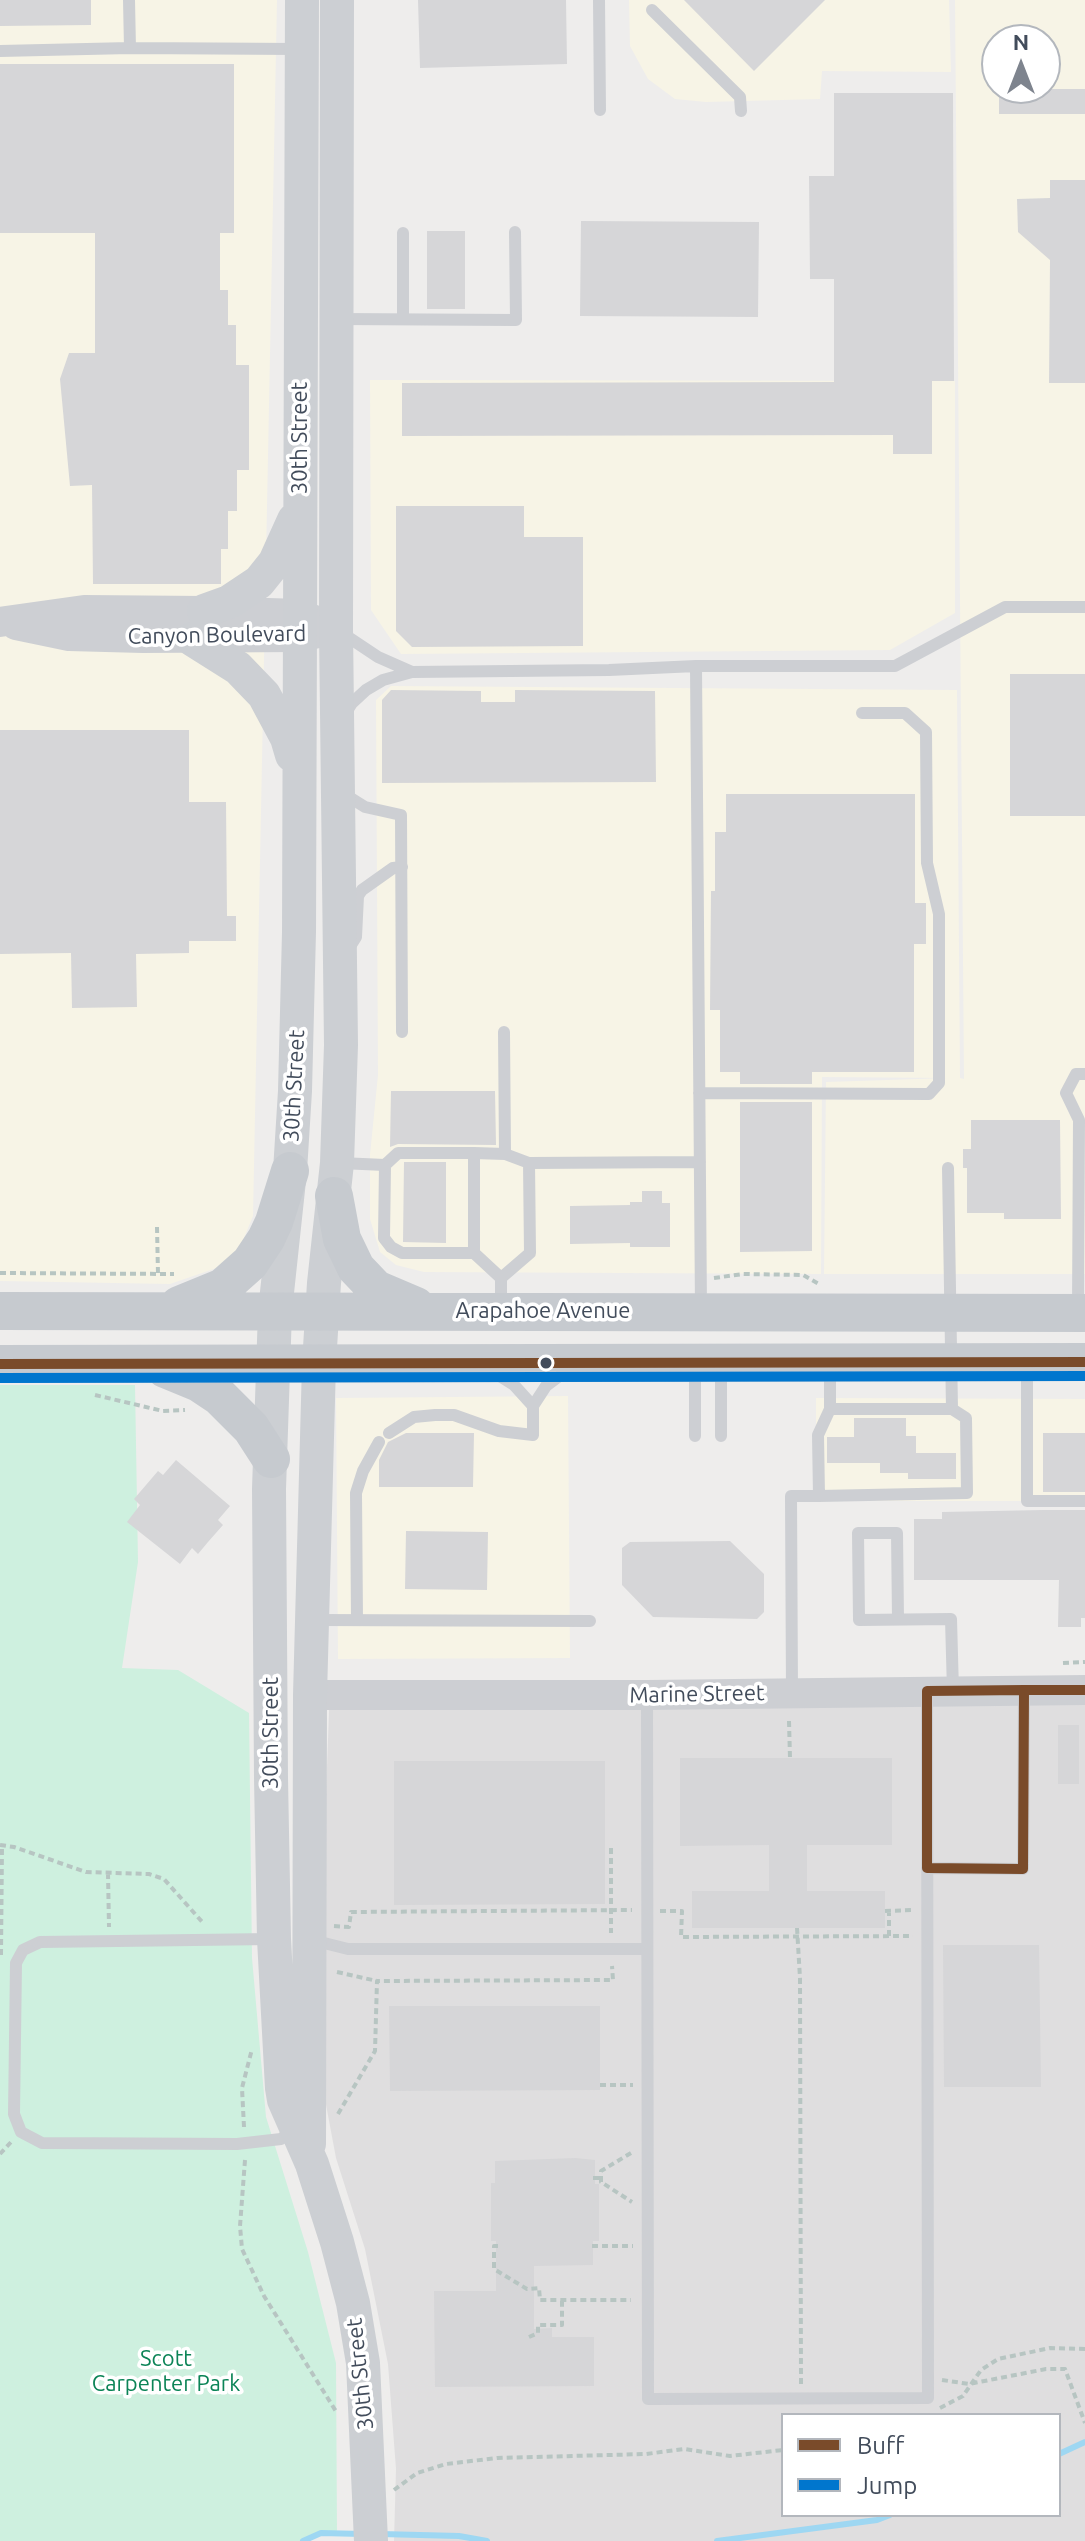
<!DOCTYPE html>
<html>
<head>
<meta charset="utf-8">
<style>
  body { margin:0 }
  #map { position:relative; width:1085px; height:2541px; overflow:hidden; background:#eeedec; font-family:Ubuntu,sans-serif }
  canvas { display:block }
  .legend { position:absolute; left:781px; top:2413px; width:280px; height:104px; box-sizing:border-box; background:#fff; border:2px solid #b3b7bd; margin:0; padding:10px 14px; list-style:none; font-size:24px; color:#424c5b }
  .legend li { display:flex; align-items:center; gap:16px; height:40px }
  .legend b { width:40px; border:2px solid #b3b7bd }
  .north { position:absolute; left:981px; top:24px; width:80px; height:80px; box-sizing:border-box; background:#fff; border:2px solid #b3b7bd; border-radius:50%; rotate:0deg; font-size:22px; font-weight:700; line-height:32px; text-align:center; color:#424c5b }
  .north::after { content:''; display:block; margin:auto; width:28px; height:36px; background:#7e848e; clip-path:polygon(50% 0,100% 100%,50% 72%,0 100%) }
</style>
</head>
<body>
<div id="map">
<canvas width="1085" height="2541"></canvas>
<ul class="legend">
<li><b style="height:10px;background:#7a4b2a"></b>Buff</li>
<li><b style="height:10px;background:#0076ce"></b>Jump</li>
</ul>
<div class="north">N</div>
</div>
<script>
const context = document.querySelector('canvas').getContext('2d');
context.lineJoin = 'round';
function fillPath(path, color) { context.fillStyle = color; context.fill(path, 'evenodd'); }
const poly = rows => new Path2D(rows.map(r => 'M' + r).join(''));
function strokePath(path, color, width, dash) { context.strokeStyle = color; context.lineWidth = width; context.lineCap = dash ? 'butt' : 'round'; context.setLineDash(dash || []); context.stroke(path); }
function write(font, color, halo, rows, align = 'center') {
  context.font = font + ' Ubuntu,sans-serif'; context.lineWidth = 7; context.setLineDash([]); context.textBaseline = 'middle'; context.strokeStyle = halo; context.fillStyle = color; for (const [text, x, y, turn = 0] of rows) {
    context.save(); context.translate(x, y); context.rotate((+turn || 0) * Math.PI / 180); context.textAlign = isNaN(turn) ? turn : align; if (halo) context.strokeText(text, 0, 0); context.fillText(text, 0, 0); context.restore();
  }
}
fillPath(poly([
  [0,0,277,0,253,1216,234,1262,170,1284,0,1281],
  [629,0,949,0,951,72,822,71,820,99,706,102,675,99,648,79,630,46],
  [955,0,1085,0,1085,1274,824,1274,826,1082,948,1078,822,1077,821,1274,424,1272,396,1265,380,1252,370,1219,370,1155,378,1075,376,700,391,686,957,690,960,1078,964,1079],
  [997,40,1045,40,1045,88,997,88],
  [370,380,955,381,955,613,890,650,401,654,371,610],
  [568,1396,570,1658,338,1659,336,1398],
  [816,1398,1085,1399,1085,1501,816,1501]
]), '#f7f4e6');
fillPath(poly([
  [1085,1677,1085,2541,394,2541,396,2469,388,2364,365,2249,336,2158,324,2094,323,1878,330,1685],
  [783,2415,1059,2415,1059,2515,783,2515]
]), '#dfdedf');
fillPath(poly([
  [0,1385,135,1385,138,1562,122,1668,178,1670,249,1713,252,1958,266,2117,308,2252,336,2363,337,2534,321,2533,303,2541,0,2541]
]), '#cef0df');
strokePath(poly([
  [1059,2454,1085,2442],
  [381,2534,459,2536,487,2541],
  [303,2541,321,2533,362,2534],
  [717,2541,877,2520,890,2515]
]), '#9ed7f2', 6);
fillPath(poly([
  [0,0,91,0,91,25,0,26],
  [418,0,566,0,567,64,420,68],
  [684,0,825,0,754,71],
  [0,64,234,64,234,233,220,233,220,290,228,290,228,325,236,325,236,365,249,365,249,470,237,470,237,511,228,511,228,549,221,549,221,584,93,584,92,485,70,486,60,379,69,353,95,353,95,233,0,233],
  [999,89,1085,89,1085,114,999,114],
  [834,93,953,93,954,381,932,381,932,454,893,454,893,435,402,436,402,383,834,382,834,279,810,279,809,176,834,176],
  [1050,180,1085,180,1085,383,1049,383,1050,260,1018,232,1017,199,1050,198],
  [581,221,759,222,758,317,580,316],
  [427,231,465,231,465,309,427,309],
  [396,506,524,506,524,537,583,537,583,646,412,647,396,631],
  [1010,674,1085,674,1085,816,1010,816],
  [391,690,481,691,481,702,515,702,515,690,655,691,656,782,382,783,382,700],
  [0,730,189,730,189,802,226,802,227,916,236,916,236,941,189,941,189,953,136,954,137,1007,72,1008,71,953,0,954],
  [726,794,915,794,915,903,926,903,926,944,914,944,914,1072,812,1072,812,1084,740,1084,740,1072,720,1072,720,1010,710,1010,711,891,715,891,715,832,726,832],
  [391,1091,495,1091,496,1145,398,1144,390,1147],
  [740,1102,812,1102,812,1251,740,1252],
  [971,1120,1060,1120,1061,1219,1004,1219,1004,1213,967,1213,967,1168,963,1168,963,1149,971,1149],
  [404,1162,446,1162,446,1243,403,1242],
  [642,1191,662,1191,662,1203,670,1203,670,1247,630,1247,630,1243,570,1244,570,1206,630,1205,630,1202,642,1202],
  [854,1418,906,1418,906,1436,916,1436,916,1453,956,1453,956,1479,908,1479,908,1473,880,1473,880,1463,827,1463,827,1437,854,1437],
  [406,1433,474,1433,473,1487,379,1487,379,1460,388,1442],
  [1043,1433,1085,1433,1085,1492,1043,1492],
  [176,1460,230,1506,218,1520,223,1525,208,1542,198,1554,192,1548,180,1564,127,1522,140,1505,134,1499,158,1471,163,1475],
  [1043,1510,1085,1510,1085,1618,1081,1618,1081,1627,1058,1627,1059,1580,914,1580,914,1519,942,1519,942,1512],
  [406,1531,488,1532,487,1590,405,1589],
  [730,1541,764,1574,764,1612,757,1619,653,1617,622,1585,622,1548,630,1542],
  [1058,1725,1079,1725,1079,1784,1058,1784],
  [680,1758,892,1758,892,1845,807,1845,807,1891,885,1891,885,1928,692,1928,692,1891,769,1891,769,1845,680,1846],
  [394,1761,605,1761,605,1904,394,1905],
  [943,1945,1039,1945,1041,2087,944,2087],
  [389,2006,600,2006,600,2090,390,2091],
  [575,2158,595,2160,595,2184,599,2184,599,2241,593,2241,593,2265,534,2266,534,2329,552,2328,552,2337,594,2337,594,2386,435,2387,434,2291,496,2291,496,2241,491,2241,491,2183,495,2183,495,2161]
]), '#d6d6d8');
strokePath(poly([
  [157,1227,158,1274],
  [0,1273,174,1274],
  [714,1278,743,1274,803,1275,819,1284],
  [95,1395,163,1411,185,1410],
  [1063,1663,1085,1662],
  [789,1721,790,1758],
  [0,1845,14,1847,86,1872,149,1874,164,1879,204,1924],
  [611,1848,611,1933],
  [108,1873,109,1927],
  [660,1911,682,1911,681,1937,913,1936],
  [885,1911,914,1910],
  [334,1926,349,1927,351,1912,632,1910],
  [797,1928,800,1978,801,2384],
  [889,1936,889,1910],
  [1,1955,2,1845],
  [337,1972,377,1981],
  [600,2085,633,2085],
  [338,2114,375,2051,377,1981,613,1980,612,1966],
  [244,2127,242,2088,252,2049],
  [631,2153,601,2171,601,2182,632,2202],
  [0,2154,12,2141],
  [245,2160,240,2226,242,2249,264,2296,337,2413],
  [593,2178,601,2178],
  [498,2246,494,2246,494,2269,527,2289,539,2288,540,2300,631,2300],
  [592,2246,633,2246],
  [529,2337,538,2333,538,2325,562,2325,562,2300],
  [942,2380,969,2384,1046,2369,1065,2369,1085,2423],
  [940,2408,963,2396,981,2370,998,2359,1050,2348,1085,2349],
  [394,2490,417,2473,446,2464,497,2458,646,2454,684,2449,730,2456,783,2450]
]), '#b7c5c2', 4, [6, 4]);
strokePath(poly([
  [129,0,130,48,298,49],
  [599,0,600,110],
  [652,10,740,97,741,111],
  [0,51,130,48],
  [403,233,403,319],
  [338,319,516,320,515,232],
  [342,633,378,657,412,672,609,670,696,666,895,666,1005,607,1085,607],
  [696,666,701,1309],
  [345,714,352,703,366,690,383,680,412,672],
  [341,792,365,807,401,815,402,1032],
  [349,948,356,937,358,896,362,890,393,868,402,867],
  [504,1032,505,1154,529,1163],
  [699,1093,929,1094,939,1083,939,914,927,863,926,732,905,713,862,713],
  [474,1153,505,1154],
  [340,1163,385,1165,398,1153,474,1153,474,1253],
  [385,1165,384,1238,391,1247,402,1253,474,1253,501,1278,501,1307],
  [948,1168,952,1409],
  [501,1278,530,1253,529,1163,700,1162],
  [1078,1309,1079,1120,1066,1093,1076,1074,1085,1074],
  [695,1365,695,1436],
  [1027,1365,1027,1501,1085,1501],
  [830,1368,830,1409],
  [498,1375,514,1385,533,1406],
  [389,1433,414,1417,435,1415,454,1415,499,1431,533,1435,533,1406,546,1386,562,1374],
  [721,1436,721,1367],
  [898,1619,897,1533,858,1533,859,1620,951,1619,953,1691],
  [316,1620,590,1621],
  [357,1620,356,1493,363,1471,379,1442],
  [792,1693,791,1496,819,1496,967,1493,966,1418,952,1409,830,1409,818,1435,819,1496],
  [647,1697,648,2399,928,2398,927,1691],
  [927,1868,1023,1869,1024,1692],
  [271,1939,40,1942,23,1950,16,1963,14,2114,21,2132,42,2143,237,2144,281,2139,294,2129],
  [312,1940,348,1949,647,1949]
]), '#cdcfd3', 12);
strokePath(poly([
  [0,622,84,610,204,611,300,614,336,629],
  [16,625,69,636,143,638,300,637,322,632],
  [310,1695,647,1695,1085,1690]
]), '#cdcfd3', 30);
strokePath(poly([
  [302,0,299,932,295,1091,290,1171,275,1311,269,1489,271,1778,274,1939,282,2088,284,2100,312,2164,337,2242,353,2303,363,2363,371,2541],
  [204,611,229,602,259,582,275,562,294,520],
  [192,639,238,668,264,695,287,738,292,755],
  [309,2144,310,1695,319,1364,324,1283,337,1163,341,1045,336,629,337,0]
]), '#cccfd3', 34);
strokePath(poly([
  [334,1196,342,1239,356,1268,376,1289,416,1306],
  [179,1305,223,1287,250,1263,266,1239,274,1222,290,1171],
  [0,1311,1085,1313],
  [0,1364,1085,1362],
  [165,1369,199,1383,220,1397,251,1428,271,1459]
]), '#c6cacf', 38);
strokePath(poly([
  [0,1364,1085,1362],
  [1024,1690,1085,1690],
  [1024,1690,1023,1869,927,1868,927,1691,1024,1690]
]), '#7a4b2a', 10);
strokePath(poly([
  [0,1378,1085,1376]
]), '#0076ce', 10);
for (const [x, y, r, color] of [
  [546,1363,7,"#424c5b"]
]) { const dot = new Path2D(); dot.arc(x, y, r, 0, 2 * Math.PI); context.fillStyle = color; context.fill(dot); strokePath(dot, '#fff', 3); }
write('22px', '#424c5b', '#fff', [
  ["30th Street",300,438,-90],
  ["Canyon Boulevard",217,635,-1],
  ["30th Street",294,1086,-87],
  ["Arapahoe Avenue",543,1311],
  ["Marine Street",697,1694,-1],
  ["30th Street",271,1733,-90],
  ["30th Street",360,2374,-96]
]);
write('22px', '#0c8457', '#fff', [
  ["Scott",166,2359],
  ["Carpenter Park",166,2384]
]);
</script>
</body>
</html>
